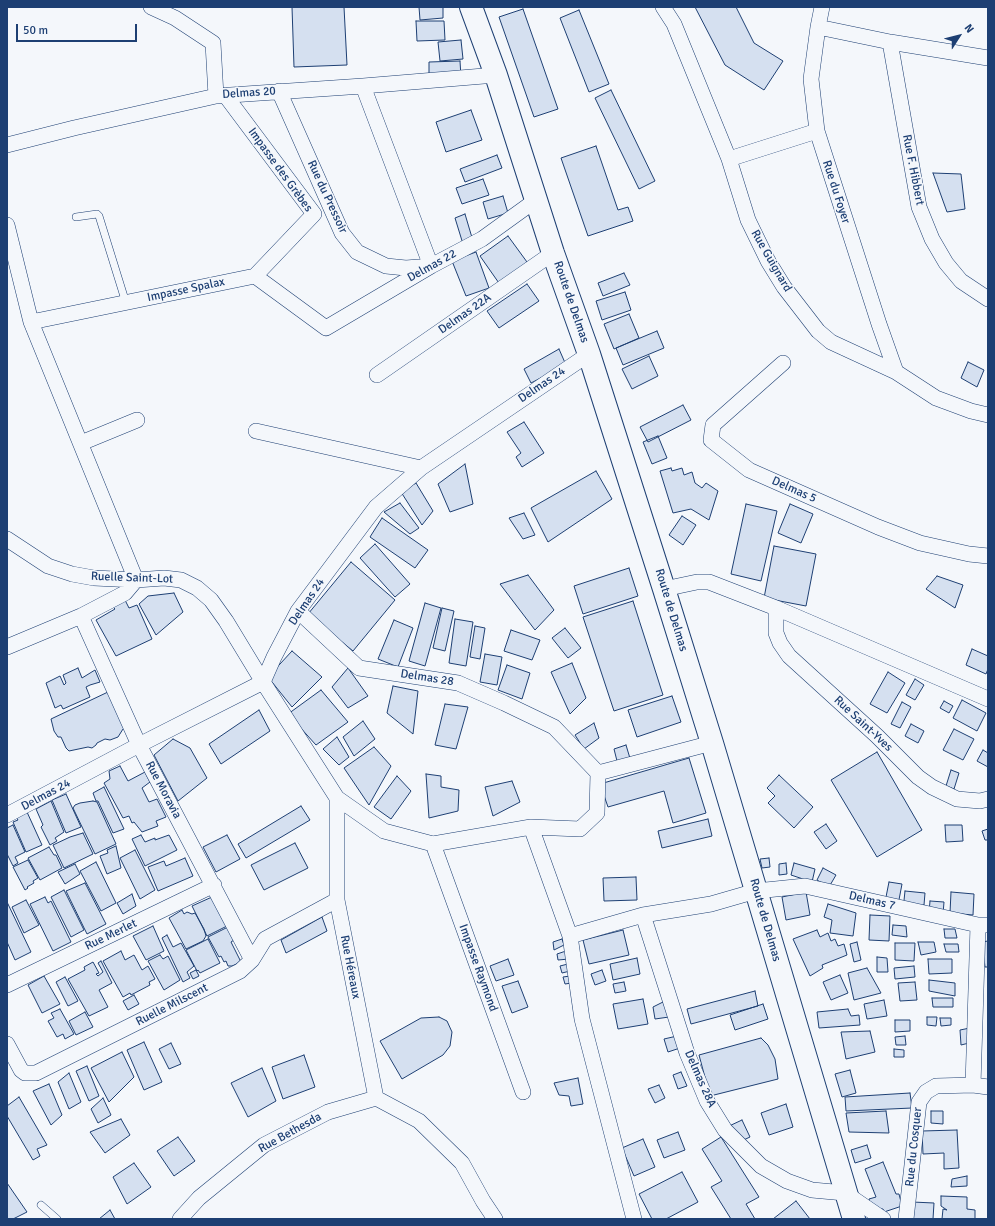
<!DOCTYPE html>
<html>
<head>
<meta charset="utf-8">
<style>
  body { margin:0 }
  #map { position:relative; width:995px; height:1226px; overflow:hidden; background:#f4f7fb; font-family:Signika,sans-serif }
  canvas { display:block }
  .frame { position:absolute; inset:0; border:8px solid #1d3f73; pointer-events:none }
  .north { position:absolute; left:939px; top:16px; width:40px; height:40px; -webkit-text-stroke:3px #f4f7fb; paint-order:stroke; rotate:54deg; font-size:11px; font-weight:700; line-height:16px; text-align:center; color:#1d3f73 }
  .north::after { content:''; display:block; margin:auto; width:14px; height:18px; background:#1d3f73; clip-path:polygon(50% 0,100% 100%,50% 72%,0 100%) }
  .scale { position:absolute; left:16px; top:24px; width:121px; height:18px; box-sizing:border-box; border:2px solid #1d3f73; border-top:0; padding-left:5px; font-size:12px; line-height:14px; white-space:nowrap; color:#1d3f73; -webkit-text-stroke:3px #f4f7fb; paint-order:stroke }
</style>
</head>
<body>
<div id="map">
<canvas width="995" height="1226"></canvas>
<div class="frame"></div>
<div class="north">N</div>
<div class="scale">50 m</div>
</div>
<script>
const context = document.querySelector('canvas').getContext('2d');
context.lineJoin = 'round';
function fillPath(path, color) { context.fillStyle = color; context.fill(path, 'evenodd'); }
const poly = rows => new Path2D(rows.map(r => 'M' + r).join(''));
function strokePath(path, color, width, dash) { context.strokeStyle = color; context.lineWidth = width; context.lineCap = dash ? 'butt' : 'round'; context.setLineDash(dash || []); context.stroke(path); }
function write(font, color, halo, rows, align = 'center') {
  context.font = font + ' Signika,sans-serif'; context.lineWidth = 3; context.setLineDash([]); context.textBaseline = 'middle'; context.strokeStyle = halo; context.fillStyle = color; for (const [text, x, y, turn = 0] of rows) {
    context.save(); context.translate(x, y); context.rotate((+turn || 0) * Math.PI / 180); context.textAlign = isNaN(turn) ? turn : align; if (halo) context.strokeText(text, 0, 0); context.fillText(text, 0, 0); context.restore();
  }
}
const building = poly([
  [292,7,344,7,347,65,294,67,292,7],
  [419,7,443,7,443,18,420,20,419,7],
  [695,7,736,7,754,43,783,61,764,90,725,65,695,7],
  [523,9,558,109,534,117,499,17,523,9],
  [579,10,609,84,589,92,560,18,579,10],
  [416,21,444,21,445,40,417,41,416,21],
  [461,40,463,59,440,61,438,42,461,40],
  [460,61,461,77,429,78,429,62,460,61],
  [611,90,655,181,639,189,595,98,611,90],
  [471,110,482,140,446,152,436,122,471,110],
  [596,146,618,210,628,207,633,221,588,236,561,158,596,146],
  [497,155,502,168,465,182,460,169,497,155],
  [933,173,961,174,965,209,947,212,933,173],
  [483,179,489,195,462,204,456,188,483,179],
  [503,196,508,213,488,219,483,202,503,196],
  [465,214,473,241,463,244,455,218,465,214],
  [508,236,527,262,501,286,480,256,508,236],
  [476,252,489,288,466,296,452,261,476,252],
  [624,273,630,285,603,296,598,283,624,273],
  [527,284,539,301,499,328,487,311,527,284],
  [625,292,631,310,602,320,596,301,625,292],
  [629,314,639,338,614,349,604,324,629,314],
  [657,331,664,348,623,365,616,348,657,331],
  [559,349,566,365,531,383,524,369,559,349],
  [649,356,658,376,632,389,622,369,649,356],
  [968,362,984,370,977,387,961,378,968,362],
  [683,405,691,420,648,442,640,427,683,405],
  [524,422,544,453,522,467,516,457,521,453,507,432,524,422],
  [658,436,667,458,652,464,643,442,658,436],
  [465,464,473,504,450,512,438,484,465,464],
  [671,468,672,471,682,468,684,475,692,472,695,483,702,488,706,483,718,491,709,520,691,509,673,513,660,471,671,468],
  [596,471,612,499,548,542,531,508,596,471],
  [416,483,433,511,422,525,401,492,416,483],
  [400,503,419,528,410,534,384,512,400,503],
  [746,504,777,511,761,581,731,574,746,504],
  [790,504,813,514,801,543,778,533,790,504],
  [524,513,535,535,523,539,509,518,524,513],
  [682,516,696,525,683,545,669,535,682,516],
  [382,518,428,550,415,568,370,537,382,518],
  [375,544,410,584,395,597,360,558,375,544],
  [774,546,816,554,806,606,764,598,774,546],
  [351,562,395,600,353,651,308,614,351,562],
  [629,568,638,596,583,614,574,586,629,568],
  [528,575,554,610,535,630,500,584,528,575],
  [937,576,963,585,955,608,926,589,937,576],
  [174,593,183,612,156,635,139,604,148,596,174,593],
  [125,600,129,608,137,605,152,639,116,656,96,620,115,609,113,607,125,600],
  [633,601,663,695,614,711,583,617,633,601],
  [425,603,441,608,425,666,409,661,425,603],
  [442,608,454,611,445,651,433,648,442,608],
  [455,619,473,622,466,666,449,663,455,619],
  [394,620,413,628,398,667,378,659,394,620],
  [475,626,485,628,480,659,470,657,475,626],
  [565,628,581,648,568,658,552,638,565,628],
  [511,630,540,640,532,660,504,651,511,630],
  [972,649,988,656,988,669,986,674,966,665,972,649],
  [292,651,322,677,292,707,268,677,292,651],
  [485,654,502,657,497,685,480,682,485,654],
  [572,663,586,698,570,714,551,672,572,663],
  [507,665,530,673,522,699,498,690,507,665],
  [78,668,82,678,95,670,100,682,90,685,86,687,90,697,63,709,61,705,55,708,46,683,60,676,64,685,66,683,63,675,78,668],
  [348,668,368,696,348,708,332,687,348,668],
  [888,672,905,683,887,713,870,704,888,672],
  [915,679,924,685,915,700,906,695,915,679],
  [393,686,418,691,413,734,387,713,393,686],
  [321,690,348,722,316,745,288,714,321,690],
  [108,692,126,727,123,729,118,737,110,740,105,739,97,743,96,745,92,748,88,747,69,751,66,748,61,737,58,737,54,731,51,719,108,692],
  [672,696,681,722,637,737,628,710,672,696],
  [962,700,986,713,977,731,953,718,962,700],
  [944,701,953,706,949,713,940,708,944,701],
  [902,702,911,707,900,728,891,724,902,702],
  [445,704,468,707,456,749,435,745,445,704],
  [259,710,270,731,221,764,209,744,259,710],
  [363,721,375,739,354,756,343,737,363,721],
  [594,723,599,738,584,749,575,735,594,723],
  [911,724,924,731,918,743,905,736,911,724],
  [954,729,974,739,963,760,943,750,954,729],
  [337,737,349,757,339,765,323,749,337,737],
  [173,739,190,748,207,778,178,801,154,755,173,739],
  [626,745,632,765,619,769,614,749,626,745],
  [374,747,391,766,369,805,344,768,374,747],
  [983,750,988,753,988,767,977,761,983,750],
  [877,752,922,830,877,857,831,780,877,752],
  [689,758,706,813,673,823,664,791,608,807,600,784,689,758],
  [120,766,128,781,145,772,150,782,142,788,149,802,157,799,166,817,156,821,158,826,142,832,134,822,132,823,129,816,123,818,104,783,110,779,109,771,120,766],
  [951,770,959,773,954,789,946,786,951,770],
  [426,774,441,776,441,787,459,790,458,811,429,818,426,774],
  [779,775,813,807,794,828,768,803,775,796,767,788,779,775],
  [397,776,411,791,391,819,374,807,397,776],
  [512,781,520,802,493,816,485,787,512,781],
  [104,787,124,829,113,833,98,801,96,801,93,793,104,787],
  [66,794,81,827,66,833,52,800,66,794],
  [51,801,64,832,55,838,57,841,50,845,41,827,43,825,36,809,51,801],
  [93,801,97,802,116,844,95,854,73,808,75,805,80,803,93,801],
  [301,806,310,820,246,858,238,844,301,806],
  [27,812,42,845,26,852,13,822,18,820,16,817,27,812],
  [708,819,712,836,662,848,658,831,708,819],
  [826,824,837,841,826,849,814,832,826,824],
  [13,825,25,852,15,857,18,863,13,866,7,854,7,828,13,825],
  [945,825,962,825,963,841,946,842,945,825],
  [988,829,988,840,985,840,982,831,988,829],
  [83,833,93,854,64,868,53,845,70,837,83,833],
  [141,835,145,842,155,838,155,840,169,835,177,850,145,866,132,839,141,835],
  [227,835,240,859,216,872,203,847,227,835],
  [295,843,308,868,264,890,251,865,295,843],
  [116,846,121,868,107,874,100,856,108,853,107,850,116,846],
  [49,847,54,855,56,855,62,868,40,880,28,858,49,847],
  [135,850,155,890,140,899,120,858,135,850],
  [185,858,193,876,158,891,148,867,164,861,166,866,185,858],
  [769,858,770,867,762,868,760,859,769,858],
  [28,860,38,878,33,881,34,883,27,887,28,888,25,890,13,867,28,860],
  [96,862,116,903,101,911,80,871,96,862],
  [786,863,787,874,779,875,779,864,786,863],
  [794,863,815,869,812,882,791,875,794,863],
  [75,864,80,874,65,884,58,872,75,864],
  [823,868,836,875,829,887,817,880,823,868],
  [636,877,637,900,604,901,603,878,636,877],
  [889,882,902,884,898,905,885,902,889,882],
  [85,883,106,924,87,934,66,891,85,883],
  [64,890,84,930,71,937,51,897,64,890],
  [905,891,925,893,924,905,903,910,905,891],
  [806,892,810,915,786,920,782,897,806,892],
  [951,892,974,894,973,915,950,913,951,892],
  [132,894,136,906,123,914,117,903,132,894],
  [45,897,48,903,51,901,71,942,53,951,30,904,45,897],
  [212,897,227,926,207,936,192,906,212,897],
  [26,900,39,925,24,933,12,907,26,900],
  [930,901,944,902,943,914,929,913,930,901],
  [7,902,31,952,15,960,7,942,7,902],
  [828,904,856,913,853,936,830,933,832,920,824,917,828,904],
  [182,910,184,914,187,912,192,914,195,913,204,929,206,936,203,941,186,949,169,918,182,910],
  [870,915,890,916,889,941,869,940,870,915],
  [322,917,327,931,286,953,281,940,322,917],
  [893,925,906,926,907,937,892,935,893,925],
  [153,926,164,951,146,960,133,936,153,926],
  [228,927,234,940,231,942,241,962,232,966,228,966,226,961,224,962,221,956,219,957,208,937,228,927],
  [944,929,955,929,957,938,945,938,944,929],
  [623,930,629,955,589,964,583,940,623,930],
  [817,930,820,937,828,933,831,941,835,939,838,946,844,944,847,955,822,965,823,968,810,976,793,939,817,930],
  [167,935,173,947,181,943,194,966,187,972,190,978,183,982,162,938,167,935],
  [208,939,220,963,200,973,198,970,197,971,186,950,208,939],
  [562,939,564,945,554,950,553,942,562,939],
  [988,941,988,967,985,967,982,942,988,941],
  [857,942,861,960,854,962,850,944,857,942],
  [918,942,934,942,936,952,921,955,918,942],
  [895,943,915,943,914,961,895,960,895,943],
  [944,944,958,944,959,952,946,952,944,944],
  [121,951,125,960,134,955,142,970,148,966,155,979,149,982,150,985,131,995,130,993,123,997,103,961,121,951],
  [566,951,569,959,558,960,557,954,566,951],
  [160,955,163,959,168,956,180,980,164,990,148,961,160,955],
  [877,957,887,958,888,972,877,972,877,957],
  [637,958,640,974,613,980,610,964,637,958],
  [508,959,514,975,496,981,490,966,508,959],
  [928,959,952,959,952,973,929,974,928,959],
  [101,961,112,983,99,990,108,1007,89,1016,68,979,85,970,84,967,93,962,99,973,96,974,98,976,103,972,98,963,101,961],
  [572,963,574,970,562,973,560,966,572,963],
  [914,966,915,977,895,979,894,968,914,966],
  [867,968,881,993,854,1000,848,973,867,968],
  [196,970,199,976,193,979,190,973,196,970],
  [602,970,606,981,595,985,591,974,602,970],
  [577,975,578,982,565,984,563,977,577,975],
  [840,975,848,993,831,1000,823,982,840,975],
  [44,976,60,1004,42,1013,28,985,44,976],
  [65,977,78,1001,68,1006,56,982,65,977],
  [929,980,955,983,955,996,929,991,929,980],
  [518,981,528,1007,512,1013,502,986,518,981],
  [624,982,626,991,615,993,613,984,624,982],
  [915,982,917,1000,900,1001,898,983,915,982],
  [755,991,758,1006,691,1024,687,1009,755,991],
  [134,995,139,1004,128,1010,123,1001,134,995],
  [932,998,953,998,953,1007,933,1007,932,998],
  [643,999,648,1024,618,1029,613,1004,643,999],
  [884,1000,887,1016,867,1019,864,1004,884,1000],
  [663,1002,669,1017,655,1019,653,1007,663,1002],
  [763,1004,768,1019,735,1030,730,1015,763,1004],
  [60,1009,74,1034,65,1039,63,1034,57,1037,48,1021,54,1018,51,1013,60,1009],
  [848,1009,851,1016,859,1015,860,1025,819,1028,817,1012,848,1009],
  [85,1012,93,1027,76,1035,69,1021,85,1012],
  [439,1017,447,1021,452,1032,450,1046,443,1055,402,1079,380,1041,421,1018,439,1017],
  [927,1017,937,1017,936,1026,927,1025,927,1017],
  [940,1018,951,1018,951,1025,941,1026,940,1018],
  [895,1020,910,1020,910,1031,895,1032,895,1020],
  [970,1028,969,1043,961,1045,960,1030,970,1028],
  [870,1031,875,1052,846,1059,841,1032,870,1031],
  [677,1036,680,1048,668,1052,664,1039,677,1036],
  [905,1036,906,1045,896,1045,895,1037,905,1036],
  [761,1038,768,1045,775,1059,778,1079,710,1096,699,1055,761,1038],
  [144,1042,162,1082,144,1090,127,1050,144,1042],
  [171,1043,181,1064,169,1069,159,1049,171,1043],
  [894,1049,904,1050,904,1057,894,1057,894,1049],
  [122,1052,134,1077,109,1102,91,1068,122,1052],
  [304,1055,315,1087,283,1099,272,1067,304,1055],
  [87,1066,99,1096,89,1101,76,1071,87,1066],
  [262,1068,276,1101,248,1117,231,1083,262,1068],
  [850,1070,856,1093,842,1097,835,1074,850,1070],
  [681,1072,687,1086,678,1089,673,1075,681,1072],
  [69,1073,81,1102,69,1109,58,1082,69,1073],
  [578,1078,583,1104,571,1106,569,1096,559,1095,554,1083,578,1078],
  [49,1084,62,1115,51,1125,33,1091,49,1084],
  [659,1085,665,1098,655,1103,648,1089,659,1085],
  [910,1093,912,1108,846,1111,845,1097,910,1093],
  [19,1097,47,1145,37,1149,40,1156,33,1160,7,1116,7,1106,19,1097],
  [103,1098,111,1115,98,1123,91,1109,103,1098],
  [786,1104,793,1127,769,1135,761,1113,786,1104],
  [886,1111,889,1133,849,1132,846,1113,886,1111],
  [931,1111,943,1111,943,1124,931,1123,931,1111],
  [121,1119,130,1135,105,1153,90,1132,121,1119],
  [742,1120,750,1137,735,1144,727,1127,742,1120],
  [957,1130,959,1168,944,1169,944,1153,923,1154,922,1131,957,1130],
  [678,1132,685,1150,664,1158,657,1140,678,1132],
  [178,1137,195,1161,174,1176,157,1151,178,1137],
  [721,1137,759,1197,746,1204,755,1219,731,1219,711,1187,722,1181,702,1149,721,1137],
  [643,1139,655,1167,634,1176,622,1148,643,1139],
  [867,1145,871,1158,855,1163,851,1150,867,1145],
  [883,1162,896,1194,899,1194,902,1206,884,1212,883,1209,872,1209,869,1199,876,1197,865,1169,883,1162],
  [134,1163,151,1187,127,1204,113,1177,134,1163],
  [682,1172,698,1202,666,1219,652,1219,639,1194,682,1172],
  [967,1176,967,1186,951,1187,952,1179,967,1176],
  [7,1183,27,1212,13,1219,7,1219,7,1183],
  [941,1196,967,1197,967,1209,975,1210,975,1219,942,1219,943,1209,947,1210,941,1206,941,1196],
  [796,1201,810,1219,773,1219,796,1201],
  [912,1202,934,1203,933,1219,911,1219,912,1202],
  [110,1210,115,1219,99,1219,110,1210]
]);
fillPath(building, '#d5e0f0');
strokePath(building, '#1d3f73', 1);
const service = poly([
  [76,217,97,214,99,216,126,303],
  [41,1205,57,1219]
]);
const minor = poly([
  [151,7,175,18,213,43,216,96],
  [663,7,674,24,729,159,748,220,768,261,784,287,818,331,831,342,896,372,936,398,971,411,988,415],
  [822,7,818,27,811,79,817,131,879,324,896,372],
  [818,27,890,42,988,58],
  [890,42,919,207,932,239,946,263,961,281,988,299],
  [279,91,342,233,357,252,386,266,406,268,431,266,363,86],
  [225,95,314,214,255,276],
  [7,145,74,128,216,96,363,86,496,75],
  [729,159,817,131],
  [7,225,31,322,136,580,125,593,81,616,7,647],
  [31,322,255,276,326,328,431,266,482,239,536,200],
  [783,363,713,425,711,440,749,470,878,527,920,543,969,554,988,556],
  [377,375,553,253],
  [256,431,421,468],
  [81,443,137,420],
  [7,539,48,566,72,574,94,578,136,580,164,578,181,580,197,588,211,600,226,621,263,682,337,798,337,900,376,1098,419,1121,462,1163,483,1201,495,1219],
  [664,589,697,582,709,582,776,608,988,699],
  [776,608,776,633,780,643,789,656,877,736,918,777,932,787,957,799,980,801,988,799],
  [298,611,359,668,458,683,504,703,554,727,598,773,597,813,580,829,531,827,433,844,384,831,337,798],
  [81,616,139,745,252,960],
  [598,773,712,743],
  [7,815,139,745,263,682,274,657,298,611,376,507,421,468,589,354],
  [531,827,570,936,582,1019,634,1219],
  [433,844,523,1092],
  [643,915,687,1053,707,1101,725,1130,761,1166,787,1181,812,1190,845,1193,883,1219],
  [570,936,643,915,711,904,756,891,805,886,978,925,988,925],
  [7,985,214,885],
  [7,1044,21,1070,25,1073,36,1073,240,971,252,960,265,939,337,900],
  [973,1085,978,925],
  [180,1219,199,1198,264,1145,328,1112,376,1098],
  [906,1219,919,1102,926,1092,936,1086,973,1085,988,1087]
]);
const primary = poly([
  [471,7,496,75,553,253,589,354,664,589,712,743,854,1219]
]);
strokePath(service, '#1d3f73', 8);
strokePath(minor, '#1d3f73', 16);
strokePath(primary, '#1d3f73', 24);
strokePath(service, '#f4f7fb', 7);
strokePath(minor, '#f4f7fb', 15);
strokePath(primary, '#f4f7fb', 22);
write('12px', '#1d3f73', '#f4f7fb', [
  ["Delmas 20",249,93,-4],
  ["Impasse des Grèbes",280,170,54],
  ["Rue F. Hibbert",913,170,79],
  ["Rue du Foyer",836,192,72],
  ["Rue du Pressoir",327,197,65],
  ["Rue Guignard",771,261,60],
  ["Delmas 22",432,266,-29],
  ["Impasse Spalax",186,290,-12],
  ["Route de Delmas",571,302,71],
  ["Delmas 22A",465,314,-35],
  ["Delmas 24",542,385,-34],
  ["Delmas 5",794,490,24],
  ["Ruelle Saint-Lot",132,578,2],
  ["Delmas 24",307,602,-56],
  ["Route de Delmas",671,610,73],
  ["Delmas 28",427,678,9],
  ["Rue Saint-Yves",863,724,43],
  ["Rue Moravia",163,790,62],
  ["Delmas 24",46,795,-28],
  ["Delmas 7",872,901,13],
  ["Route de Delmas",765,920,74],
  ["Rue Merlet",111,935,-26],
  ["Rue Héreaux",350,967,79],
  ["Impasse Raymond",478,968,70],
  ["Ruelle Milscent",172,1005,-27],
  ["Delmas 28A",700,1079,66],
  ["Rue Bethesda",290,1133,-29],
  ["Rue du Cosquer",914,1147,-84]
]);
</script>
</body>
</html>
